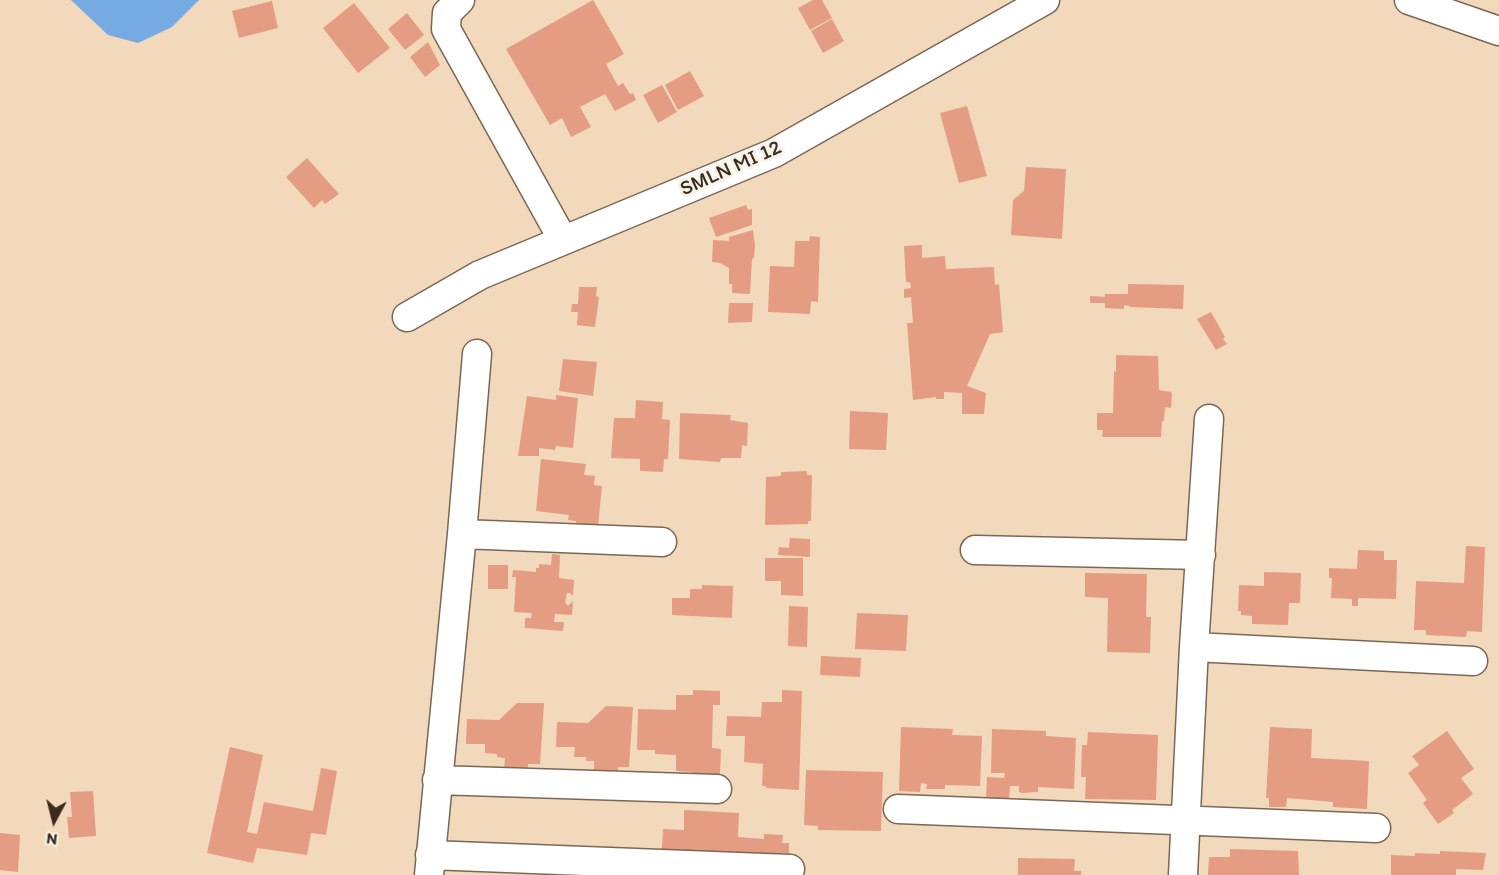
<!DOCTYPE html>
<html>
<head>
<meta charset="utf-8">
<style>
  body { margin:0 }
  #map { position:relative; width:1499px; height:875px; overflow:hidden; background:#f3d9bc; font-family:Itim,sans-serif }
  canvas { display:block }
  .north { position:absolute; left:24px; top:791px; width:60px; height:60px; -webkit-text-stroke:4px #f7f3e8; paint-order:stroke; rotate:187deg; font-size:16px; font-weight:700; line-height:24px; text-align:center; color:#3b2a1e }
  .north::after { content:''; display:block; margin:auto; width:21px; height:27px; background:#3b2a1e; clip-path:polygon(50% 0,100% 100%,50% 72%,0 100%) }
</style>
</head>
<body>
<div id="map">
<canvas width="1499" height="875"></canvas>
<div class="north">N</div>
</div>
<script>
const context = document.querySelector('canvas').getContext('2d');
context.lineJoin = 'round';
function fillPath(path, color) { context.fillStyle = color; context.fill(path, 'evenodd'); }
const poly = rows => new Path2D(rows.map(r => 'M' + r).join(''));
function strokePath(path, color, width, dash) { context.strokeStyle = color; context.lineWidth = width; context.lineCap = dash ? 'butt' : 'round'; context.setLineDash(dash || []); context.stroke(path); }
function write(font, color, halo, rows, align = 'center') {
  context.font = font + ' Itim,sans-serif'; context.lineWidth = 6; context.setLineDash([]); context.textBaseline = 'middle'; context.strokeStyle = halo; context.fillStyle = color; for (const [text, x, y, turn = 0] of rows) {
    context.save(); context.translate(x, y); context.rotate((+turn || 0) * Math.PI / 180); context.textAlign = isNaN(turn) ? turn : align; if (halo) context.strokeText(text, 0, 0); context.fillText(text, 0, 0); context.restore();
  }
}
fillPath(poly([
  [71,0,199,0,172,27,138,43,108,35]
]), '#76aae2');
fillPath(poly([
  [593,0,624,54,606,64,618,86,623,83,630,94,633,93,636,100,615,111,605,94,580,107,591,127,571,137,562,118,550,125,506,49],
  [813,0,822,0,832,18,810,30,798,8],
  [272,1,278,28,239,38,232,11],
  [354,3,390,48,358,73,323,28],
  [407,13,424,35,405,50,388,29],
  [832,19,844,41,823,53,811,31],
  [428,42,440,65,425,77,410,57],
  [690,71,704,96,678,110,665,85],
  [662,85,677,112,658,123,643,95],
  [967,106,987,176,959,183,940,113],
  [307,158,339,194,325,204,322,200,314,208,286,177],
  [1026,167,1066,169,1062,239,1011,235,1013,200,1024,191],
  [746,205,748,210,752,209,752,225,716,237,709,218],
  [753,230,755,245,754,258,752,259,750,294,732,293,732,284,729,284,729,268,720,263,712,262,713,240,729,241,729,237],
  [810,236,820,237,818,302,811,301,810,314,768,312,770,266,794,267,795,241,809,241],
  [922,245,922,258,945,256,946,269,994,267,995,285,999,284,1003,332,990,334,967,386,986,393,984,414,962,414,962,393,944,392,944,399,936,399,936,397,913,400,907,323,913,323,911,297,904,298,904,289,911,288,910,282,906,282,904,246],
  [1128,284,1184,285,1183,309,1130,307,1130,306,1124,305,1124,309,1105,308,1105,303,1090,303,1090,296,1105,297,1105,294,1128,294],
  [579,287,597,287,596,296,599,297,595,327,577,325,578,312,571,312,572,304,578,304],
  [729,303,753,303,752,322,728,323],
  [1211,312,1225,337,1223,339,1227,344,1216,350,1197,319],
  [1116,355,1158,356,1159,390,1171,392,1172,394,1171,408,1165,407,1164,421,1162,421,1161,437,1102,437,1103,430,1097,430,1097,413,1113,413,1114,371,1116,372],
  [563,359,597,362,593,396,559,391],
  [556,395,578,398,573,448,556,446,555,450,539,448,539,456,518,456,527,396,556,400],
  [636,400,663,402,662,419,670,420,668,459,664,459,663,472,640,471,640,459,611,458,614,418,635,418],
  [850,411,888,413,886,450,849,449],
  [680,413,731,415,730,420,748,423,747,446,742,445,741,458,721,458,720,462,679,459],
  [541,459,586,464,584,475,595,476,594,485,602,486,598,526,576,523,576,521,568,520,569,515,536,511],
  [807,471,807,475,812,475,811,521,808,521,808,524,765,525,766,477,781,476,781,472],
  [790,538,810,539,810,557,778,555,779,547,789,548],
  [1466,546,1485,547,1482,632,1467,631,1466,637,1426,635,1426,630,1414,630,1416,581,1464,583],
  [1358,550,1384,551,1384,560,1397,560,1396,599,1358,598,1358,606,1352,606,1352,599,1331,598,1332,578,1329,578,1329,568,1357,569],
  [552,554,560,555,559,578,574,580,573,596,570,593,567,593,565,602,568,606,573,601,572,615,555,614,554,622,564,622,563,631,525,628,525,618,531,618,532,613,514,612,516,577,512,577,513,570,536,572,536,568,539,568,539,564,551,565],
  [765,558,803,558,803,596,781,595,781,581,765,581],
  [488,565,508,565,508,589,488,589],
  [1264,572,1301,573,1300,603,1289,603,1288,625,1252,624,1252,616,1241,615,1241,611,1238,611,1239,585,1264,586],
  [1085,573,1147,574,1146,617,1151,617,1150,653,1107,652,1108,598,1085,597],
  [702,585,733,586,732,618,672,615,672,598,690,598,690,589,702,589],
  [789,606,808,607,807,647,788,646],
  [857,613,908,615,906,651,855,649],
  [821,656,861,658,860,677,820,675],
  [693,690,720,691,720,705,713,705,712,748,721,749,720,775,691,775,692,772,676,771,676,755,655,754,655,750,637,750,638,709,676,710,676,695,693,695],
  [782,690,802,691,799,790,766,788,766,786,762,786,763,764,744,762,745,736,726,736,727,716,761,717,762,702,782,702],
  [517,703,544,703,540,764,528,764,528,769,504,769,505,758,497,757,497,754,485,753,485,744,466,744,467,719,499,720],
  [606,706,633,707,629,767,618,767,618,772,594,771,594,761,586,761,586,757,574,757,575,747,556,747,557,722,588,723],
  [901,727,953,729,952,735,982,736,980,786,945,785,945,789,926,789,927,784,921,783,920,792,899,791],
  [1270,727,1312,729,1311,758,1369,761,1367,809,1333,807,1333,802,1287,798,1286,807,1269,807,1269,798,1266,798],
  [992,729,1046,731,1046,736,1076,738,1074,789,1038,787,1038,792,1022,793,1019,792,1019,786,1010,786,1009,801,986,800,987,777,1004,778,1005,773,991,773],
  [1447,731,1474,769,1461,778,1473,794,1452,810,1454,813,1438,824,1423,803,1427,800,1408,773,1419,765,1412,756],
  [1088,732,1158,735,1156,800,1085,799,1086,777,1081,777,1082,745,1087,745],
  [230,747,263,755,247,832,257,834,264,802,313,811,321,768,337,771,326,835,311,833,307,855,257,848,253,863,207,853],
  [806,770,883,772,881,831,818,830,818,826,804,825],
  [93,791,96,836,69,838,67,817,72,817,70,792],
  [684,810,739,813,738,837,764,839,764,834,783,835,782,843,789,843,789,854,782,853,782,869,661,864,663,829,684,830],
  [0,833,20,835,18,872,0,870],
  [1230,849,1298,851,1299,875,1208,875,1209,857,1230,857],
  [1440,851,1486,853,1483,870,1456,869,1456,875,1391,875,1391,855,1415,856,1415,853,1440,854],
  [1018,858,1075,859,1074,871,1081,871,1081,875,1018,875]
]), '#e49c82');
const minor = poly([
  [460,0,447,13,446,29,563,240],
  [1409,0,1499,31],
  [407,317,480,275,774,153,1045,0],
  [462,534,662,542],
  [975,550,1201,555],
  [1194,647,1473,661],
  [437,780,717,789],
  [898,809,1376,828],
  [430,855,790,869],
  [429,875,462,534,477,354],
  [1183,875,1194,647,1209,419]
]);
strokePath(minor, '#7b6755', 31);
strokePath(minor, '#fff', 28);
write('21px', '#3b2a1e', '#f7f3e8', [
  ["SMLN MI 12",731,169,-24]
]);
</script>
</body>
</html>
